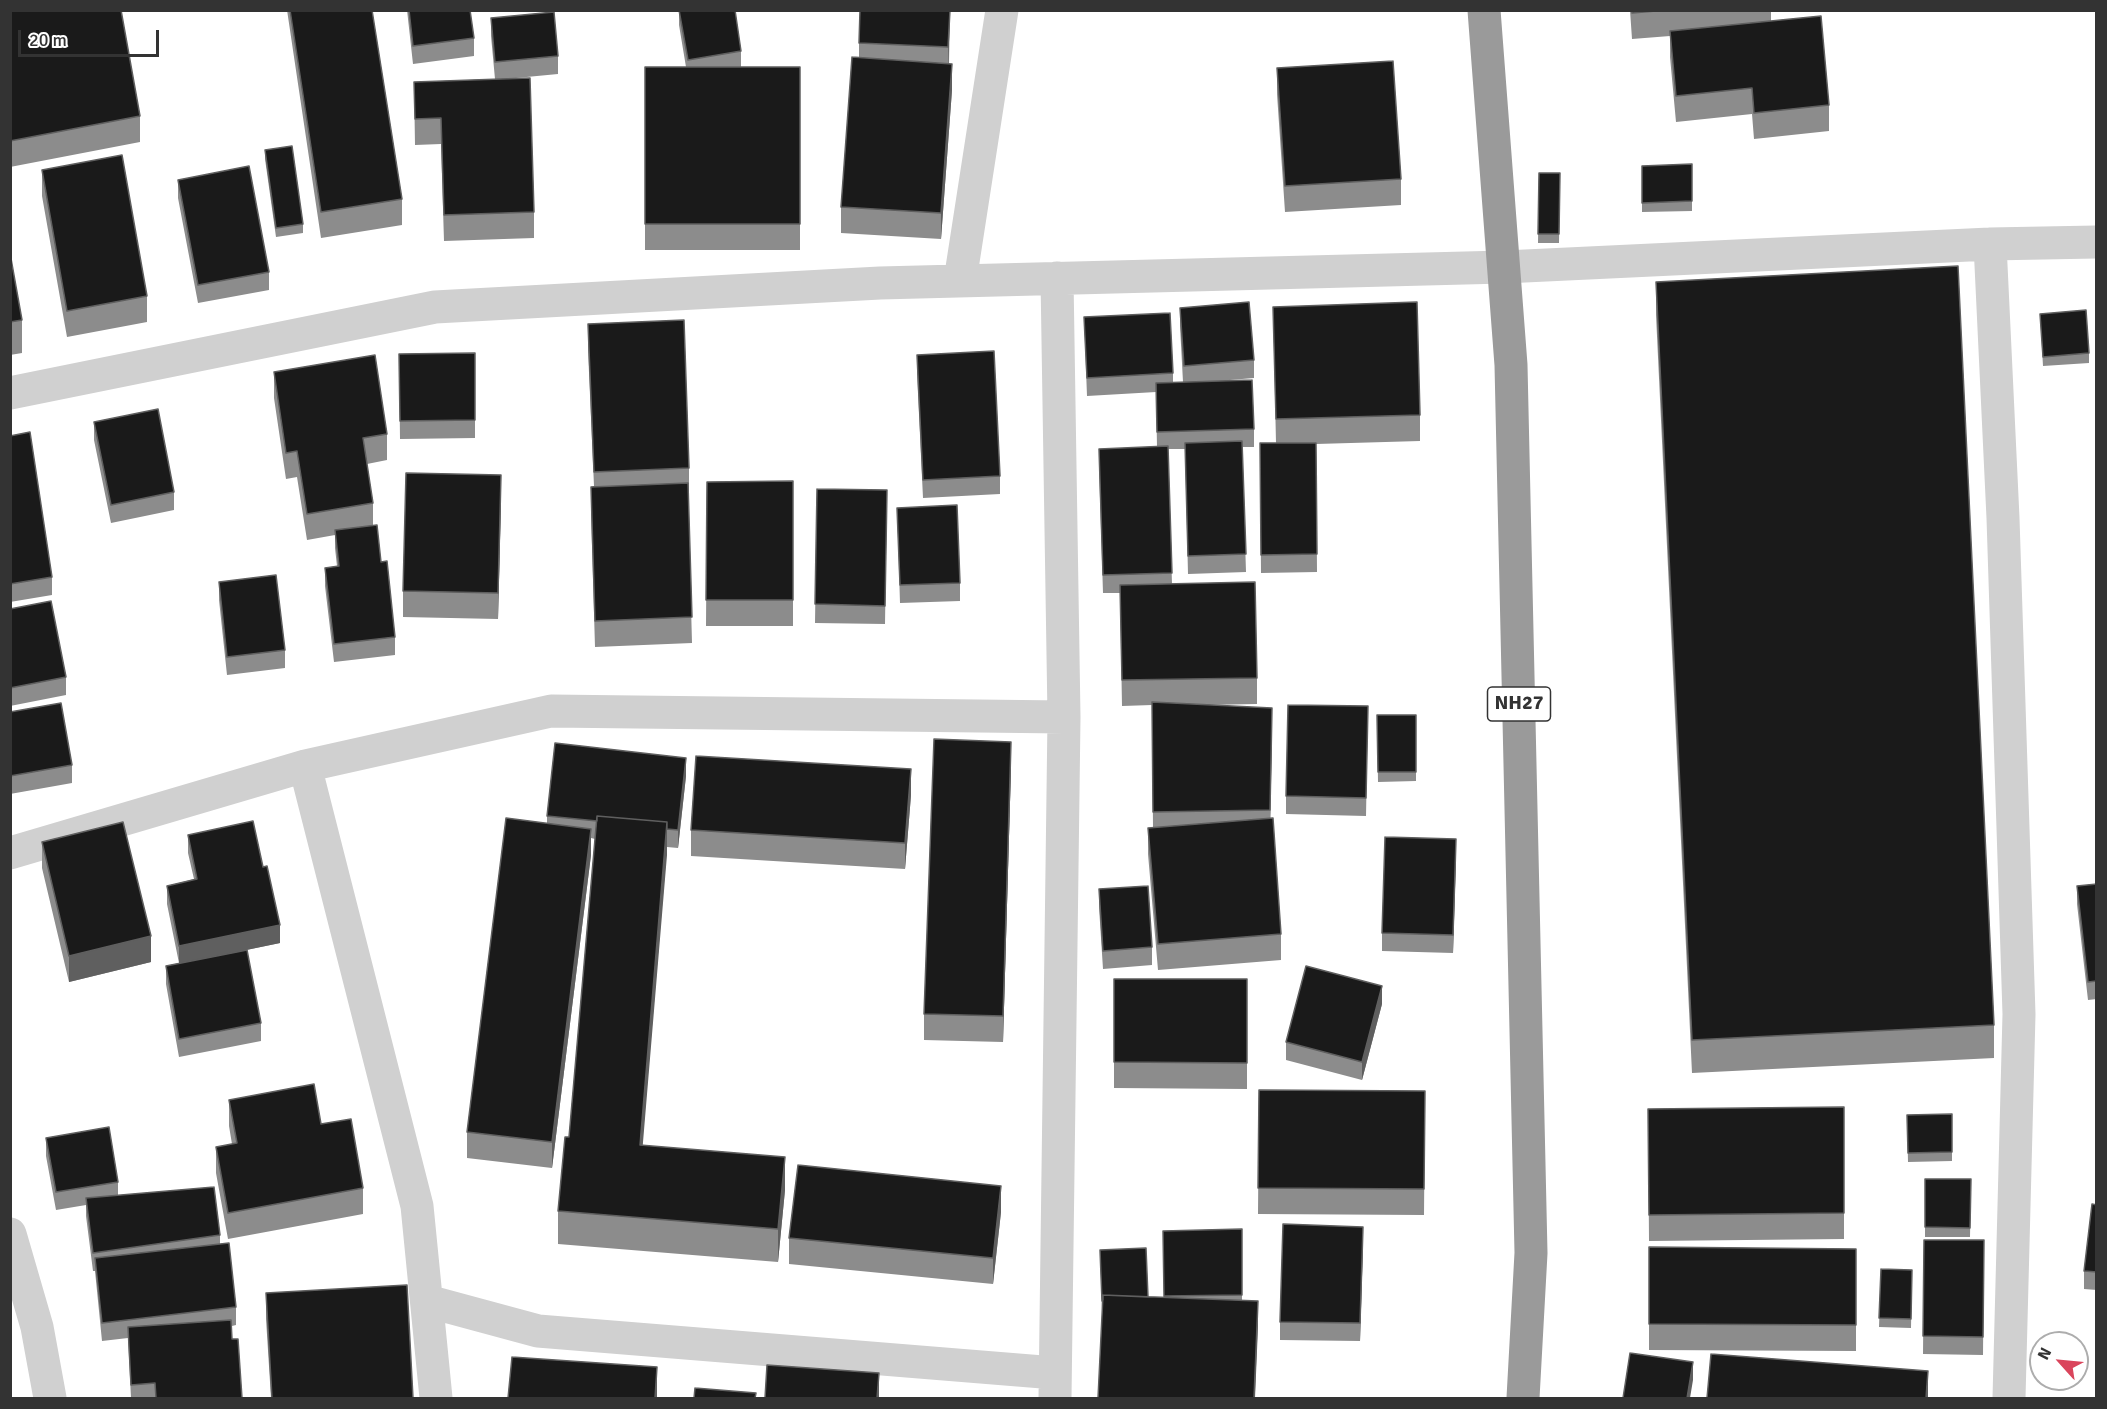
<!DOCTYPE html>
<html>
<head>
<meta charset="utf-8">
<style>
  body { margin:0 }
  #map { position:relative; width:2107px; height:1409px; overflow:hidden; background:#fff; font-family:Signika,sans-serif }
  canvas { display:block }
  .frame { position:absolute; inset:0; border:12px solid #333; pointer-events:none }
  .north { position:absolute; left:2029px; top:1331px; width:60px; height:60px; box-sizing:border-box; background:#fff; border:2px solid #adadad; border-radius:50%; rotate:297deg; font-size:16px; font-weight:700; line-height:24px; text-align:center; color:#333 }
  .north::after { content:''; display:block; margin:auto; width:21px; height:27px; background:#da455c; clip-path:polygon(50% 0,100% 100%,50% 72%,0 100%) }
  .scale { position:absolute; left:18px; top:30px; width:141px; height:27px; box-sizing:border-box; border:3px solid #333; border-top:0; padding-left:8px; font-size:18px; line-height:21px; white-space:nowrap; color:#333; -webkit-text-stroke:4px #fff; paint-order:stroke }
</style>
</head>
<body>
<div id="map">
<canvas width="2107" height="1409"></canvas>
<div class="frame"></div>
<div class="north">N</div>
<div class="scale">20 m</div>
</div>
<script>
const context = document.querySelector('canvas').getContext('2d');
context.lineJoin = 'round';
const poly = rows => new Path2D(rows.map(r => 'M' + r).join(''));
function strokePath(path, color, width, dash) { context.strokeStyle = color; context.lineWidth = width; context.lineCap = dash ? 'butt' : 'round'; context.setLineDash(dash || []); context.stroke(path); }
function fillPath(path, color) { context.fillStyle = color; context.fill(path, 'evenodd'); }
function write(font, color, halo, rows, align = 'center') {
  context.font = font + ' Signika,sans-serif'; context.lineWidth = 6; context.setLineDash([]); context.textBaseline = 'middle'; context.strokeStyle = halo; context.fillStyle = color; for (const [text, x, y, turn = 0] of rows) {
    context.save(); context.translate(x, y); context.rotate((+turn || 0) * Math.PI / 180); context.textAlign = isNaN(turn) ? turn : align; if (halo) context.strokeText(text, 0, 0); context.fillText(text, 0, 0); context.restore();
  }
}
strokePath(poly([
  [1990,244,2003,518,2019,1014,2009,1398],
  [960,281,1002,10],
  [10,393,435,307,880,283,1504,267,1990,244,2096,242],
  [305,766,417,1206,436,1398],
  [10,853,305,766,551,711,1064,717],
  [10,1234,37,1327,50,1398],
  [427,1301,538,1331,1055,1373],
  [1055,1398,1064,717,1057,278]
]), '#d0d0d0', 33);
strokePath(poly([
  [1484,10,1511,365,1531,1253,1523,1398]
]), '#9a9a9a', 33);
fillPath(poly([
  [10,10,140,116,140,142,10,167],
  [287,10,372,10,402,199,402,225,321,238],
  [407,10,470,10,474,38,474,56,413,64],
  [679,10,735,10,741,51,741,67,800,67,800,250,645,250,645,67,686,67,679,25],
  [950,10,949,64,952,90,941,239,841,233,841,207,859,58,859,43],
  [1630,10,1771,10,1771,21,1829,105,1829,131,1754,139,1752,114,1676,122,1670,57,1670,36,1632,39],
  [491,18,558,56,558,74,516,78,534,212,534,238,444,241,441,144,415,145,414,82,495,79,491,36],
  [1277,68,1401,179,1401,205,1285,212,1277,94],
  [265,150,303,224,303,233,276,237,265,159],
  [1692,164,1692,211,1642,212,1642,166],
  [42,170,147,296,147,322,67,337,42,196],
  [1539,173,1560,173,1559,243,1538,243],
  [178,180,269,272,269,290,198,303,178,198],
  [10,253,22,320,22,353,10,355],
  [1656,282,1994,1025,1994,1058,1692,1073,1656,315],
  [1273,307,1420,415,1420,441,1316,444,1317,572,1261,573,1260,443,1276,443],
  [1180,308,1254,360,1254,378,1230,380,1254,429,1254,447,1242,447,1246,572,1188,574,1185,449,1168,449,1172,584,1257,678,1257,704,1206,705,1272,734,1270,819,1281,934,1281,960,1158,970,1148,854,1148,828,1153,828,1152,705,1122,706,1120,593,1103,593,1099,467,1099,449,1157,447,1156,392,1087,396,1084,317,1173,373,1173,382,1183,382,1180,326],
  [2040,314,2089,353,2089,363,2043,366],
  [588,324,689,468,689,494,688,494,692,643,595,647,591,513,591,487,594,486,588,350],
  [475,353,475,438,400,439,399,354],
  [917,355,1000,476,1000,494,923,498,917,373],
  [274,372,387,434,387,460,367,464,373,503,373,525,395,637,395,655,334,662,325,586,325,568,337,566,335,548,335,535,307,540,297,477,286,479,274,398],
  [94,422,174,492,174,510,111,523,94,440],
  [10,436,52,577,52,595,10,602],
  [793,481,793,626,706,626,707,482],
  [817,489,887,490,885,624,815,623],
  [501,501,498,619,403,617,403,591],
  [897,508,960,583,960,601,900,603],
  [219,582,285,650,285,668,227,675,219,600],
  [10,609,66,677,66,695,10,706],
  [1368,706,1366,816,1286,814,1286,796],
  [10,712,72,765,72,783,10,794],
  [1377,715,1416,715,1416,781,1378,782],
  [1011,768,1003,1042,924,1040,924,1014],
  [686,776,678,848,667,847,642,1146,785,1190,778,1262,558,1244,558,1211,569,1137,595,839,591,838,591,855,552,1168,467,1158,467,1132,547,823,547,816],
  [911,795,905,869,691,856,691,830],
  [188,835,280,943,246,950,261,1023,261,1041,179,1057,166,984,166,966,179,963,167,904,167,886,194,879,188,853],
  [42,842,151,962,69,982,42,868],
  [1456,857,1453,953,1382,951,1382,933],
  [2097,884,2097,999,2088,1000,2077,904,2077,886],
  [1099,889,1152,947,1152,965,1103,969,1099,907],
  [1114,979,1247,979,1247,1089,1114,1088],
  [1382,1004,1362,1080,1286,1060,1286,1042],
  [1259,1090,1425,1091,1424,1215,1258,1214],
  [229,1100,321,1124,363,1188,363,1214,228,1239,216,1173,216,1147,232,1144,229,1126],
  [1844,1107,1844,1239,1649,1241,1648,1109],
  [1952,1114,1952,1161,1908,1162,1907,1115],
  [46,1138,118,1182,118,1195,220,1235,220,1244,236,1307,236,1325,232,1326,232,1339,242,1398,131,1398,128,1338,102,1341,95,1271,93,1271,86,1216,86,1205,56,1210,46,1156],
  [1925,1179,1971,1179,1970,1237,1925,1237],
  [2097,1205,2097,1290,2084,1289,2084,1271],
  [1001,1212,993,1284,789,1264,789,1238],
  [1242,1229,1242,1301,1258,1327,1102,1310,1100,1250,1148,1297,1164,1298,1163,1231],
  [1924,1240,1984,1240,1983,1355,1923,1354],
  [1363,1245,1360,1341,1280,1340,1280,1322],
  [1649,1247,1856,1249,1856,1351,1649,1350],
  [1881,1269,1912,1270,1911,1328,1879,1327],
  [266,1293,413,1398,271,1398,266,1319]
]), '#8c8c8c');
fillPath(poly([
  [950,10,948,73,948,47],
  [952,64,952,90,941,239,941,213],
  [501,475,501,501,498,619,498,593],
  [1272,708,1272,734,1270,836,1270,810],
  [1011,742,1011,768,1003,1042,1003,1016],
  [686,758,686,776,678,848,678,830],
  [911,769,911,795,905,869,905,843],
  [667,822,667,855,640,1178,640,1145],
  [591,829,591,855,552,1168,552,1142],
  [1456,839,1456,857,1453,953,1453,935],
  [280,925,280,943,179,964,179,946],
  [151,936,151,962,69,982,69,956],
  [1382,986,1382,1004,1362,1080,1362,1062],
  [785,1157,785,1190,778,1262,778,1229],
  [1001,1186,1001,1212,993,1284,993,1258],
  [1363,1227,1363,1245,1360,1341,1360,1323],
  [1258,1301,1258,1327,1255,1398,1254,1398],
  [1693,1362,1693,1380,1690,1398,1687,1398],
  [657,1367,657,1398,655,1398],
  [1928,1371,1928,1398,1926,1398],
  [879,1373,879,1398,877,1398]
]), '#5f5f5f');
const building = poly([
  [10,10,121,10,140,116,10,141,10,10],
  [290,10,372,10,402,199,321,212,290,10],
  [409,10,470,10,474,38,413,46,409,10],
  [679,10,735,10,741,51,688,60,679,10],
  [860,10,950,10,948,47,859,43,860,10],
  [1632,10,1668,10,1632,13,1632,10],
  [554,12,558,56,495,62,491,18,554,12],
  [1821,16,1829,105,1754,113,1752,88,1676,96,1670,31,1821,16],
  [852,57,952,64,941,213,841,207,852,57],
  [1393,61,1401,179,1285,186,1277,68,1393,61],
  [645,67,800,67,800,224,645,224,645,67],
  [530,78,534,212,444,215,441,118,415,119,414,82,530,78],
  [292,146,303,224,276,228,265,150,292,146],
  [122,155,147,296,67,311,42,170,122,155],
  [1692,164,1692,201,1642,203,1642,166,1692,164],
  [249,166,269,272,198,285,178,180,249,166],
  [1539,173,1560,173,1559,234,1538,234,1539,173],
  [10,253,22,320,10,322,10,253],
  [1958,266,1994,1025,1692,1040,1656,282,1958,266],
  [1249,302,1254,360,1184,366,1180,308,1249,302],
  [1417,302,1420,415,1276,419,1273,307,1417,302],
  [2086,310,2089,353,2043,357,2040,314,2086,310],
  [1170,313,1173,373,1087,378,1084,317,1170,313],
  [684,320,689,468,594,472,588,324,684,320],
  [994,351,1000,476,923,480,917,355,994,351],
  [475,353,475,420,400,421,399,354,475,353],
  [375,355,387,434,363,438,373,503,307,514,297,451,286,453,274,372,375,355],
  [1252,380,1254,429,1157,432,1156,383,1252,380],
  [158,409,174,492,111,505,94,422,158,409],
  [30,432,52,577,10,584,10,436,30,432],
  [1242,441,1246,554,1188,556,1185,443,1242,441],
  [1260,443,1316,443,1317,554,1261,555,1260,443],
  [1168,446,1172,573,1103,575,1099,449,1168,446],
  [406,473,501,475,498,593,403,591,406,473],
  [793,481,793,600,706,600,707,482,793,481],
  [688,483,692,617,595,621,591,487,688,483],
  [817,489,887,490,885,606,815,604,817,489],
  [957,505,960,583,900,585,897,508,957,505],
  [377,525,381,562,387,561,395,637,334,644,325,568,339,566,335,530,377,525],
  [276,575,285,650,227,657,219,582,276,575],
  [1255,582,1257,678,1122,680,1120,585,1255,582],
  [51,601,66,677,10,688,10,609,51,601],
  [1152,702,1272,708,1270,810,1153,812,1152,702],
  [61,703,72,765,10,776,10,712,61,703],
  [1288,705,1368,706,1366,798,1286,796,1288,705],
  [1377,715,1416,715,1416,772,1378,772,1377,715],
  [934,739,1011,742,1003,1016,924,1014,934,739],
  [555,743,686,758,678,830,667,829,667,822,597,816,597,821,547,816,555,743],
  [696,756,911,769,905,843,691,830,696,756],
  [597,816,667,822,640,1145,785,1157,778,1229,558,1211,565,1137,569,1137,597,816],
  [506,818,591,829,552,1142,467,1132,506,818],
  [1273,818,1281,934,1158,944,1148,828,1273,818],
  [253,821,263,867,267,866,280,925,179,946,167,886,197,879,188,835,253,821],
  [123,822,151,936,69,956,42,842,123,822],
  [1385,837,1456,839,1453,935,1382,933,1385,837],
  [2097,884,2097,981,2088,982,2077,886,2097,884],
  [1148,886,1152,947,1103,951,1099,889,1148,886],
  [247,950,261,1023,179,1039,166,966,247,950],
  [1306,966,1382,986,1362,1062,1286,1042,1306,966],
  [1114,979,1247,979,1247,1063,1114,1062,1114,979],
  [314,1084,321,1124,351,1119,363,1188,228,1213,216,1147,237,1143,229,1100,314,1084],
  [1259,1090,1425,1091,1424,1189,1258,1188,1259,1090],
  [1844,1107,1844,1213,1649,1215,1648,1109,1844,1107],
  [1952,1114,1952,1152,1908,1153,1907,1115,1952,1114],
  [109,1127,118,1182,56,1192,46,1138,109,1127],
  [798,1165,1001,1186,993,1258,789,1238,798,1165],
  [1925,1179,1971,1179,1970,1228,1925,1227,1925,1179],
  [214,1187,220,1235,93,1253,86,1198,214,1187],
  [2092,1204,2097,1205,2097,1272,2084,1271,2092,1204],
  [1283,1224,1363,1227,1360,1323,1280,1322,1283,1224],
  [1242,1229,1242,1295,1164,1296,1163,1231,1242,1229],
  [1924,1240,1984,1240,1983,1337,1923,1336,1924,1240],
  [229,1243,236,1307,102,1323,95,1258,229,1243],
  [1649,1247,1856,1249,1856,1325,1649,1324,1649,1247],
  [1146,1248,1148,1297,1103,1295,1103,1300,1102,1301,1100,1250,1146,1248],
  [1881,1269,1912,1270,1911,1319,1879,1318,1881,1269],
  [407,1285,413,1398,272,1398,266,1293,407,1285],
  [1103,1295,1258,1301,1254,1398,1098,1398,1103,1295],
  [231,1320,232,1339,238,1339,242,1398,156,1398,155,1383,131,1385,128,1327,231,1320],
  [1630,1353,1693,1362,1687,1398,1623,1398,1630,1353],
  [1711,1354,1928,1371,1926,1398,1707,1398,1711,1354],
  [512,1357,657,1367,655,1398,508,1398,512,1357],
  [767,1365,879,1373,877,1398,765,1398,767,1365],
  [695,1388,756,1393,755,1398,694,1398,695,1388]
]);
fillPath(building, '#1a1a1a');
strokePath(building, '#5f5f5f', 1.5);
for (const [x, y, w] of [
  [1519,704,63]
]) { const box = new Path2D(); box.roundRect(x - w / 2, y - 17, w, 34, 4.5); context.fillStyle = '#fff'; context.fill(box); strokePath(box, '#333', 1.5); }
write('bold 20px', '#333', null, [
  ["NH27",1519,704]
]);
</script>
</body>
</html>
